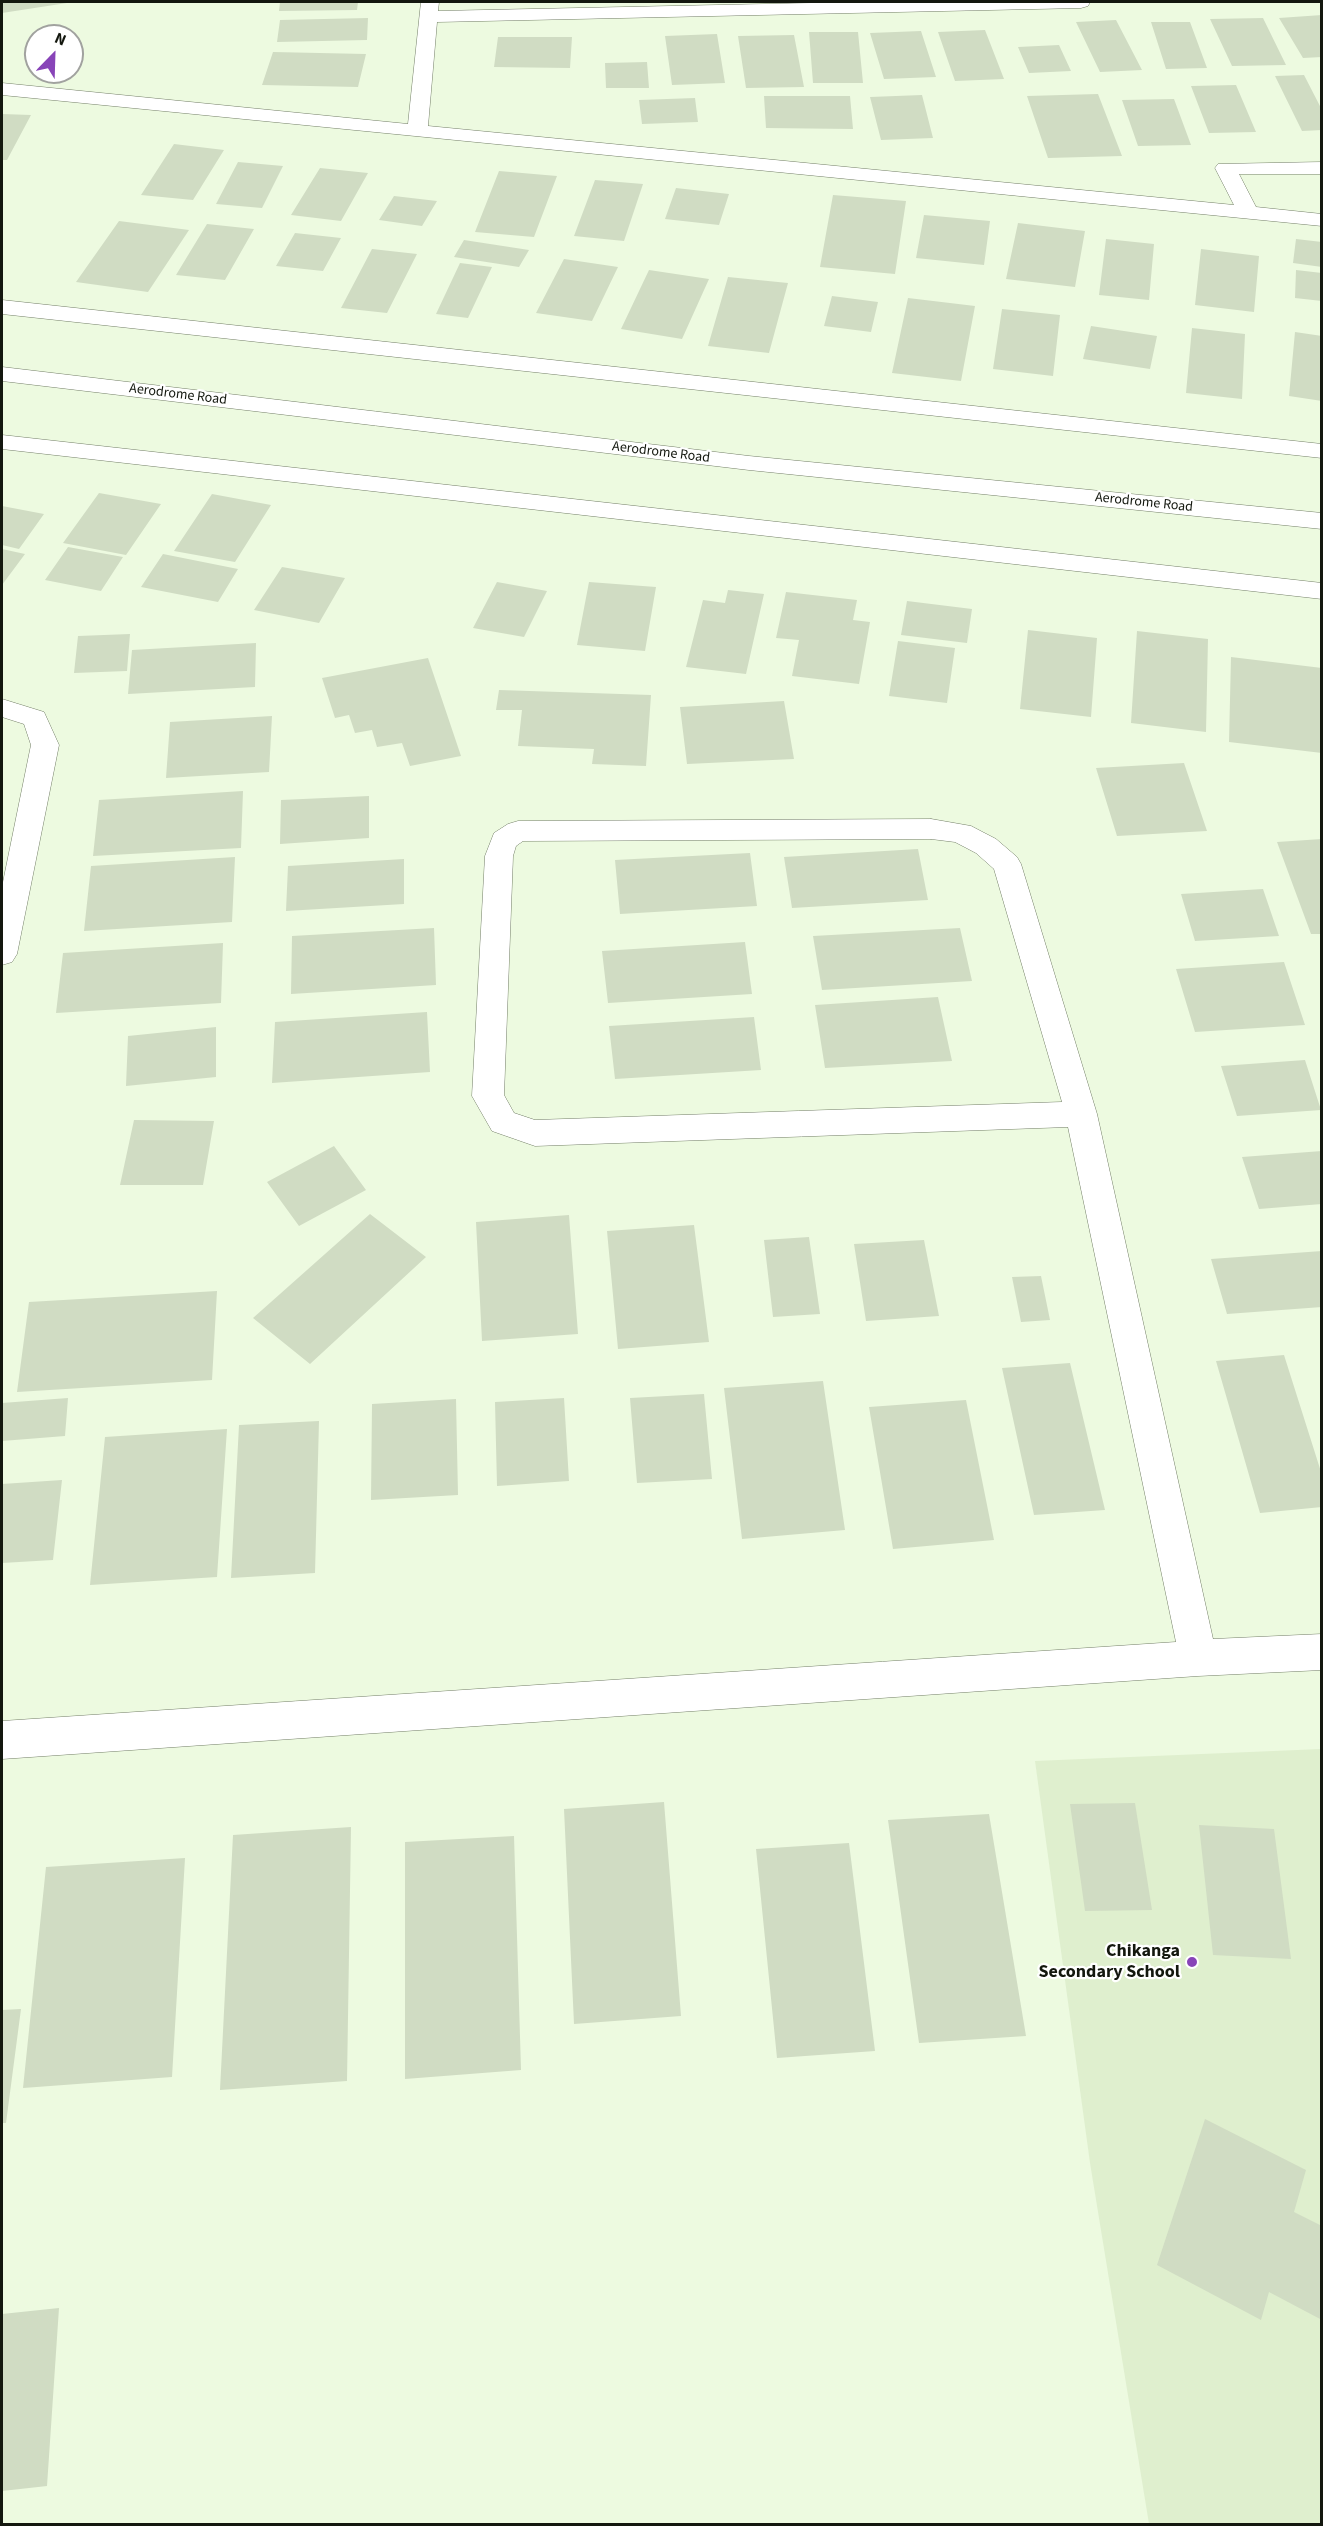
<!DOCTYPE html>
<html>
<head>
<meta charset="utf-8">
<style>
  body { margin:0 }
  #map { position:relative; width:1323px; height:2526px; overflow:hidden; background:#edfae0; font-family:"Source Sans 3",sans-serif }
  canvas { display:block }
  .frame { position:absolute; inset:0; border:3px solid #13170e; pointer-events:none }
  .north { position:absolute; left:24px; top:24px; width:60px; height:60px; box-sizing:border-box; background:#fff; border:2px solid #a1a29f; border-radius:50%; rotate:23deg; font-size:16px; font-weight:700; line-height:24px; text-align:center; color:#13170e }
  .north::after { content:''; display:block; margin:auto; width:21px; height:27px; background:#8844b8; clip-path:polygon(50% 0,100% 100%,50% 72%,0 100%) }
</style>
</head>
<body>
<div id="map">
<canvas width="1323" height="2526"></canvas>
<div class="frame"></div>
<div class="north">N</div>
</div>
<script>
const context = document.querySelector('canvas').getContext('2d');
context.lineJoin = 'round';
function fillPath(path, color) { context.fillStyle = color; context.fill(path, 'evenodd'); }
const poly = rows => new Path2D(rows.map(r => 'M' + r).join(''));
function strokePath(path, color, width, dash) { context.strokeStyle = color; context.lineWidth = width; context.lineCap = dash ? 'butt' : 'round'; context.setLineDash(dash || []); context.stroke(path); }
function write(font, color, halo, rows, align = 'center') {
  context.font = font + ' "Source Sans 3",sans-serif'; context.lineWidth = 4.5; context.setLineDash([]); context.textBaseline = 'middle'; context.strokeStyle = halo; context.fillStyle = color; for (const [text, x, y, turn = 0] of rows) {
    context.save(); context.translate(x, y); context.rotate((+turn || 0) * Math.PI / 180); context.textAlign = isNaN(turn) ? turn : align; if (halo) context.strokeText(text, 0, 0); context.fillText(text, 0, 0); context.restore();
  }
}
fillPath(poly([
  [1321,1749,1321,2524,1149,2524,1090,2163,1035,1761]
]), '#dfefce');
fillPath(poly([
  [2,2,67,2,67,3,2,13],
  [280,2,358,2,357,10,279,11],
  [1322,15,1322,57,1303,58,1279,18],
  [368,18,367,40,277,42,280,20],
  [1263,18,1286,65,1232,66,1210,19],
  [1116,20,1142,70,1100,72,1076,22],
  [1151,22,1190,22,1207,68,1166,69],
  [985,30,1004,79,955,81,938,32],
  [921,31,936,77,884,79,870,33],
  [809,32,858,32,863,83,813,83],
  [717,34,725,83,672,85,665,36],
  [794,35,804,87,746,88,738,36],
  [498,37,572,37,570,68,494,67],
  [1059,45,1071,71,1029,73,1018,47],
  [273,52,366,54,358,87,262,85],
  [647,62,649,88,606,88,605,63],
  [1304,75,1322,110,1322,130,1302,131,1275,76],
  [1236,85,1256,132,1209,133,1191,86],
  [1098,94,1122,156,1048,158,1027,96],
  [922,95,933,138,881,140,870,97],
  [764,96,850,96,853,129,766,128],
  [695,98,698,122,642,124,639,100],
  [1174,99,1191,145,1138,146,1122,100],
  [2,114,31,115,7,160,2,160],
  [174,144,224,150,193,200,141,195],
  [238,162,283,166,262,208,216,204],
  [320,168,368,173,341,221,291,215],
  [499,171,557,176,534,237,475,232],
  [595,180,643,184,624,241,574,236],
  [676,188,729,194,719,225,665,219],
  [833,195,906,201,895,274,820,267],
  [394,196,437,201,422,226,379,220],
  [924,215,990,221,984,265,916,258],
  [119,221,189,230,148,292,76,282],
  [1018,223,1085,231,1075,287,1006,279],
  [207,224,254,229,225,280,176,275],
  [295,233,341,238,323,271,276,266],
  [1106,239,1154,244,1149,300,1099,295],
  [1296,239,1322,242,1322,267,1293,263],
  [464,240,529,250,519,267,454,257],
  [372,249,417,254,387,313,341,308],
  [1201,249,1259,256,1254,312,1195,305],
  [564,259,618,267,592,321,536,313],
  [460,263,492,267,468,318,436,314],
  [649,270,709,279,682,339,621,329],
  [1296,270,1322,273,1322,301,1295,298],
  [728,277,788,283,769,353,708,346],
  [832,296,878,302,871,332,824,326],
  [908,298,975,306,961,381,892,373],
  [1002,309,1060,315,1053,376,993,369],
  [1091,326,1157,336,1150,369,1083,359],
  [1192,328,1245,334,1242,399,1186,393],
  [1295,332,1322,336,1322,401,1289,396],
  [99,493,161,504,126,555,63,543],
  [212,494,271,505,235,562,174,551],
  [2,506,44,514,19,549,2,545],
  [68,547,123,557,101,591,45,580],
  [2,549,25,554,2,585],
  [163,554,238,569,218,602,141,587],
  [282,567,345,578,319,623,254,610],
  [497,582,547,591,524,637,473,628],
  [589,582,656,587,645,651,577,645],
  [728,590,764,594,746,674,686,667,703,600,725,603],
  [786,592,857,600,853,620,870,622,859,684,792,676,799,640,776,638],
  [907,601,972,609,967,643,901,635],
  [1028,630,1097,638,1091,717,1020,709],
  [1137,631,1208,639,1206,732,1131,723],
  [130,634,127,671,74,673,78,636],
  [898,641,955,648,947,703,889,696],
  [256,643,255,687,128,694,132,650],
  [1231,657,1322,668,1322,753,1229,742],
  [428,658,461,756,410,766,402,743,377,747,372,730,355,733,349,715,335,718,322,678],
  [499,690,651,695,646,766,592,764,594,749,518,746,522,710,496,710],
  [784,701,794,759,687,764,680,707],
  [272,716,269,772,166,778,170,722],
  [1184,763,1207,831,1117,836,1096,768],
  [243,791,241,848,93,856,99,800],
  [369,796,369,838,280,844,281,800],
  [1322,839,1322,934,1311,934,1277,842],
  [918,849,928,900,792,908,784,857],
  [750,853,757,906,620,914,615,860],
  [235,857,232,922,84,931,91,866],
  [404,859,404,904,286,911,288,866],
  [1263,889,1279,936,1195,941,1181,894],
  [434,928,436,985,291,994,292,936],
  [960,928,972,981,822,990,813,936],
  [745,942,752,994,608,1003,602,951],
  [223,943,221,1003,56,1013,63,953],
  [1284,962,1305,1025,1195,1032,1176,969],
  [938,997,952,1061,825,1068,815,1005],
  [427,1012,430,1072,272,1083,275,1022],
  [754,1017,761,1070,615,1079,609,1026],
  [216,1027,216,1077,126,1086,128,1036],
  [1305,1060,1321,1110,1237,1116,1221,1066],
  [134,1120,214,1121,203,1185,120,1185],
  [334,1146,366,1190,299,1226,267,1182],
  [1322,1151,1322,1204,1259,1209,1242,1157],
  [370,1214,426,1257,310,1364,253,1318],
  [569,1215,578,1334,482,1341,476,1222],
  [694,1225,709,1342,618,1349,607,1231],
  [809,1237,820,1314,773,1317,764,1240],
  [924,1240,939,1316,866,1321,854,1244],
  [1322,1251,1322,1307,1227,1314,1211,1259],
  [1041,1276,1050,1320,1021,1322,1012,1277],
  [217,1291,212,1380,17,1392,29,1302],
  [1284,1355,1322,1475,1322,1507,1260,1513,1216,1361],
  [1070,1363,1105,1510,1034,1515,1002,1368],
  [823,1381,845,1530,742,1539,724,1388],
  [704,1394,712,1479,637,1483,630,1398],
  [68,1398,65,1436,2,1441,2,1403],
  [564,1398,569,1481,497,1486,495,1402],
  [456,1399,458,1495,371,1500,372,1404],
  [966,1400,994,1540,893,1549,869,1407],
  [319,1421,315,1573,231,1578,239,1425],
  [227,1429,217,1577,90,1585,105,1437],
  [62,1480,53,1560,2,1563,2,1484],
  [664,1802,681,2016,574,2024,564,1809],
  [1135,1803,1152,1910,1085,1911,1070,1804],
  [989,1814,1026,2036,919,2043,888,1820],
  [1199,1825,1274,1829,1291,1959,1213,1955],
  [351,1827,347,2081,220,2090,233,1835],
  [514,1836,521,2070,405,2079,405,1842],
  [849,1843,875,2051,777,2058,756,1849],
  [185,1858,172,2077,23,2088,46,1867],
  [21,2009,6,2123,2,2123,2,2010],
  [1205,2119,1306,2170,1294,2212,1322,2226,1322,2320,1269,2292,1261,2320,1157,2265],
  [59,2308,47,2486,2,2491,2,2314]
]), '#d0dcc3');
const minor = poly([
  [421,2,439,2,438,11,858,2,1090,2,1088,6,1081,8,437,22,428,126,1234,205,1215,168,1218,164,1322,162,1322,174,1239,174,1256,207,1322,214,1322,226,2,95,2,83,408,124,421,2],
  [2,300,1322,444,1322,458,2,314,2,300],
  [2,435,1322,583,1322,599,2,449,2,435],
  [2,699,44,712,59,745,17,954,12,962,2,965,2,887,31,745,24,724,2,717,2,699],
  [931,819,971,826,996,839,1017,857,1021,864,1097,1114,1213,1639,1322,1634,1322,1670,1198,1676,2,1759,2,1721,1176,1642,1068,1127,535,1146,492,1131,472,1096,485,856,494,833,508,824,518,821,931,819],
  [931,839,955,842,976,853,994,869,1062,1102,535,1120,514,1113,504,1095,513,856,516,846,523,841,931,839]
]);
const tertiary = poly([
  [2,367,749,456,1322,513,1322,529,749,470,2,381,2,367]
]);
strokePath(minor, '#747f68', 1);
strokePath(tertiary, '#747f68', 1);
fillPath(minor, '#fff');
fillPath(tertiary, '#fff');
for (const [x, y, r, color] of [
  [1192,1962,6,"#8844b8"]
]) { const dot = new Path2D(); dot.arc(x, y, r, 0, 2 * Math.PI); context.fillStyle = color; context.fill(dot); strokePath(dot, '#fff', 2); }
write('14px', '#13170e', '#fff', [
  ["Aerodrome Road",178,395,7],
  ["Aerodrome Road",661,453,7],
  ["Aerodrome Road",1144,503,6]
]);
write('bold 18px', '#13170e', '#fff', [
  ["Chikanga",1180,1952],
  ["Secondary School",1180,1973]
], 'right');
</script>
</body>
</html>
